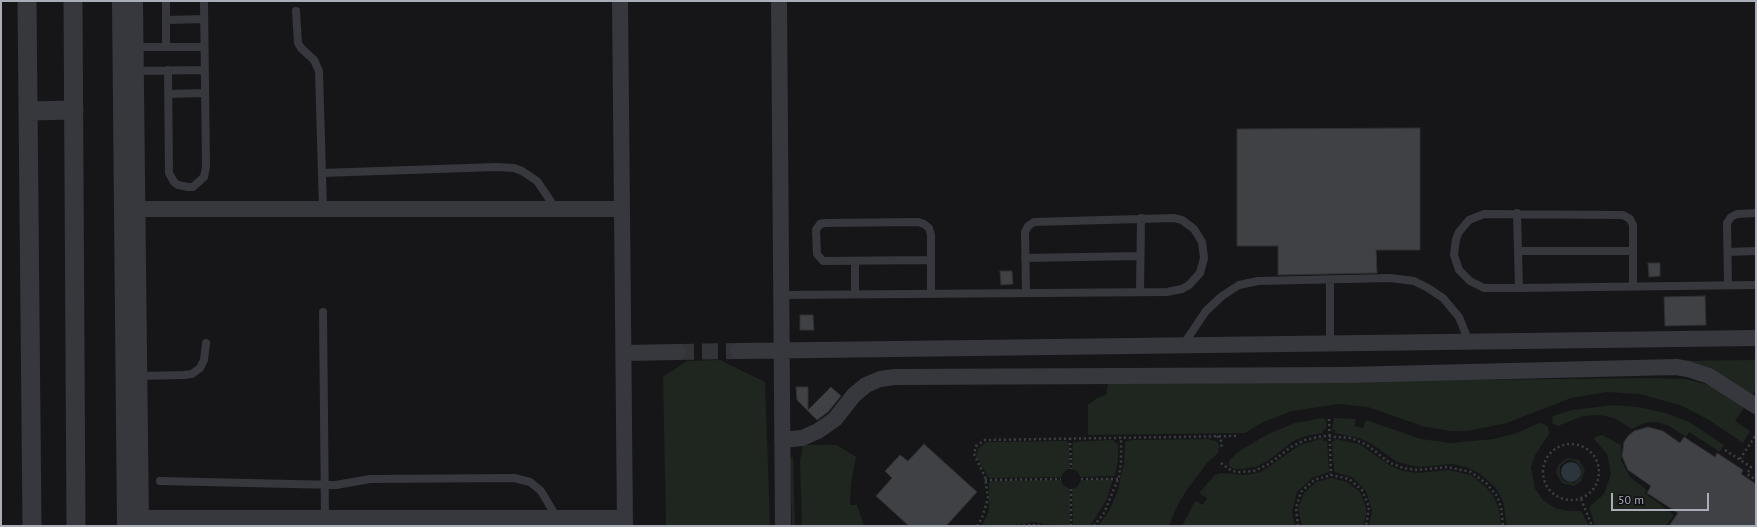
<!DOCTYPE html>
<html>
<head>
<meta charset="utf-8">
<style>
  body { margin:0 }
  #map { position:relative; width:1757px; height:527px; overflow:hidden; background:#161618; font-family:"PT Sans",sans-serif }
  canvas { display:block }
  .frame { position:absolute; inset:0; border:2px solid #a8adb8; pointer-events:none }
  .scale { position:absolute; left:1611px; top:493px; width:98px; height:18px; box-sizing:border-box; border:2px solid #a8adb8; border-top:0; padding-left:5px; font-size:12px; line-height:14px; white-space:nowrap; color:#a8adb8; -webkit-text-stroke:3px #111113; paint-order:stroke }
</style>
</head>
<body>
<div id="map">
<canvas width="1757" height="527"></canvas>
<div class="frame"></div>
<div class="scale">50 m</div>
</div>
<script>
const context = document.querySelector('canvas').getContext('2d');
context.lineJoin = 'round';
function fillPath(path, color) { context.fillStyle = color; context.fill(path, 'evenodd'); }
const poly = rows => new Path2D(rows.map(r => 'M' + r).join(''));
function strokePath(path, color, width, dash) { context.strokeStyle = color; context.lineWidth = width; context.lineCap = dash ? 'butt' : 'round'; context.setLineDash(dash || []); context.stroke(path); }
fillPath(poly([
  [720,360,765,382,770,526,666,526,663,377,687,361],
  [1756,360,1756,389,1752,395,1676,361],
  [1649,378,1686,379,1709,385,1745,406,1735,421,1750,431,1743,443,1709,420,1680,405,1639,394,1607,392,1571,398,1507,423,1467,431,1452,431,1425,427,1368,407,1339,404,1292,411,1263,422,1245,433,1088,435,1088,405,1097,398,1106,395,1108,384],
  [1614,405,1638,407,1666,413,1691,423,1724,445,1720,452,1689,432,1686,437,1669,426,1657,422,1644,423,1632,429,1614,418,1600,415,1583,416,1558,426,1552,423,1553,416,1572,410],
  [1322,418,1325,419,1326,422,1326,429,1323,430,1323,433,1306,436,1293,441,1268,461,1255,467,1241,469,1234,469,1229,466,1229,461,1238,452,1268,434,1295,423],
  [1334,418,1356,419,1354,426,1363,428,1366,420,1421,439,1451,443,1494,439,1517,433,1539,423,1544,424,1548,427,1549,434,1535,455,1531,468,1535,489,1543,500,1555,508,1568,511,1581,511,1589,526,1507,526,1503,501,1495,487,1479,473,1466,467,1452,464,1419,467,1397,462,1372,444,1360,438,1335,433,1335,430,1332,430],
  [1602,435,1621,445,1621,460,1630,477,1647,490,1645,493,1674,515,1666,526,1595,526,1589,507,1604,494,1611,474,1607,454,1594,439,1597,436],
  [1323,438,1323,441,1327,441,1329,472,1312,478,1297,492,1292,512,1295,526,1182,526,1195,501,1203,505,1207,498,1199,493,1215,475,1221,473,1246,475,1261,472,1300,445],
  [1208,439,1218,442,1219,447,1218,453,1207,463,1186,491,1177,506,1169,526,1098,526,1109,511,1118,490,1124,463,1125,442,1131,440],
  [1335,439,1359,444,1391,466,1403,471,1418,473,1448,470,1471,475,1486,487,1494,497,1499,510,1501,526,1369,526,1372,510,1366,491,1352,477,1334,472,1332,441,1335,441],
  [1109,440,1113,440,1118,445,1118,460,1115,476,1081,477,1077,471,1072,469,1073,442],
  [1066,441,1069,443,1070,468,1065,471,1061,477,989,478,976,457,978,449,986,442],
  [803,445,837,445,856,457,851,483,850,505,857,505,864,526,802,526,800,461],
  [790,457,793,457,795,526,792,526],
  [1567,458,1579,460,1585,470,1581,481,1574,486,1562,483,1556,473,1558,465],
  [1568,460,1574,461,1581,467,1581,477,1574,483,1564,481,1560,476,1560,466],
  [1331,478,1347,482,1360,492,1366,507,1366,515,1363,526,1302,526,1298,509,1304,493,1316,482],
  [1113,479,1107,499,1090,526,1073,526,1072,489,1077,487,1081,480],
  [1061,480,1063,485,1070,489,1070,526,1057,526,1034,522,1009,526,982,526,989,511,989,483,990,481]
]), '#1e261f');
fillPath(poly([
  '1561 472a10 10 0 1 1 20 0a10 10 0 1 1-20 0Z'
]), '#2c353c');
const building = poly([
  [1420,128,1420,250,1376,250,1377,273,1278,275,1278,246,1237,246,1237,129,1420,128],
  [1648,263,1660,263,1660,276,1649,277,1648,263],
  [1000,271,1012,271,1013,284,1001,285,1000,271],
  [1705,296,1706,325,1665,326,1664,297,1705,296],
  [800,315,813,315,814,330,800,330,800,315],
  [796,387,808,387,808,410,831,387,841,396,828,412,817,420,797,400,796,387],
  [1648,427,1663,431,1680,443,1684,437,1715,457,1717,453,1743,470,1741,474,1756,484,1756,526,1669,526,1678,513,1647,493,1651,486,1628,470,1622,456,1624,442,1628,436,1634,431,1648,427],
  [924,444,977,492,946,526,909,526,876,496,892,478,885,471,900,455,908,461,924,444]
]);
fillPath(building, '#404145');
strokePath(building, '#303034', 1);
strokePath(poly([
  [678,352,738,351]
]), '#333438', 16, [16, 8]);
strokePath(poly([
  [1329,419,1331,475],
  [1217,436,1221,441,1222,449],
  [1070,438,1071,469],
  '1543 472a28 28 0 1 1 56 0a28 28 0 1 1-56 0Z',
  [1725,450,1751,467,1747,474,1756,480],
  [1740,459,1756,435],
  [1221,463,1232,471,1239,472,1254,471,1269,464,1291,447,1305,440,1323,436,1351,438,1367,445,1390,463,1403,468,1418,470,1447,467,1471,472,1487,484,1497,496,1501,507,1503,526],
  [1081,479,1118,479],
  [985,480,1061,479],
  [1071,489,1071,526],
  [1581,499,1592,526],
  [977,526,982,518,988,498,985,477,974,454,976,446,985,440,1237,436],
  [1018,526,1033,525,1045,526],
  [1094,526,1104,513,1119,477,1121,462,1121,437],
  [1298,526,1296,508,1301,492,1314,480,1331,475,1349,479,1362,490,1369,507,1366,526]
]), '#3d3f44', 2.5, [2, 3]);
strokePath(poly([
  [296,11,298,43,301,48,314,60,319,71,323,209],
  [166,20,204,19],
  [135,47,204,47],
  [166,47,166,1],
  [168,70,169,173,174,182,178,185,188,187,193,187,204,177,206,167,204,1],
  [135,71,205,70],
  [168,94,205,93],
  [322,173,496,167,514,168,522,171,537,181,556,209],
  [1517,213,1519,288],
  [1518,251,1633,251],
  [1728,252,1756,251],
  [1025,258,1140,256],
  [931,260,823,261,817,254,816,230,820,224,825,223,918,222,924,224,929,228,931,235,931,294],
  [855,261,855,294],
  [1330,280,1330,344],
  [1728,285,1727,223,1731,217,1737,214,1756,213],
  [1633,286,1633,225,1630,219,1623,215,1484,214,1469,220,1459,232,1456,239,1454,255,1459,270,1470,281,1484,288,1519,288,1756,285],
  [1140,292,1141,218],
  [781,295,1167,292,1182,289,1189,285,1200,273,1204,258,1202,242,1194,229,1182,220,1174,218,1034,222,1028,226,1025,232,1026,293],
  [323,312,325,518],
  [1183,345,1206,311,1222,296,1239,285,1258,281,1390,278,1414,281,1428,288,1443,298,1459,317,1469,342],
  [139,376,184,375,192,374,200,368,204,360,206,343],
  [160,481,336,485,370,479,514,478,530,482,541,491,557,518]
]), '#37383d', 8);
strokePath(poly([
  [120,1,125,526],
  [135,1,141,526],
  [620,1,625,526],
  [779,1,783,526],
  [137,209,622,209],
  [738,351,1756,338],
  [624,353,678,352],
  [782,440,802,438,818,431,835,419,854,395,866,385,880,379,895,377,1344,375,1676,367,1688,369,1709,376,1756,406],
  [131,518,625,518]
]), '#37383d', 16);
strokePath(poly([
  [27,1,32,526],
  [73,1,76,526],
  [29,111,74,110]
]), '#37383d', 19);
</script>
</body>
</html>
